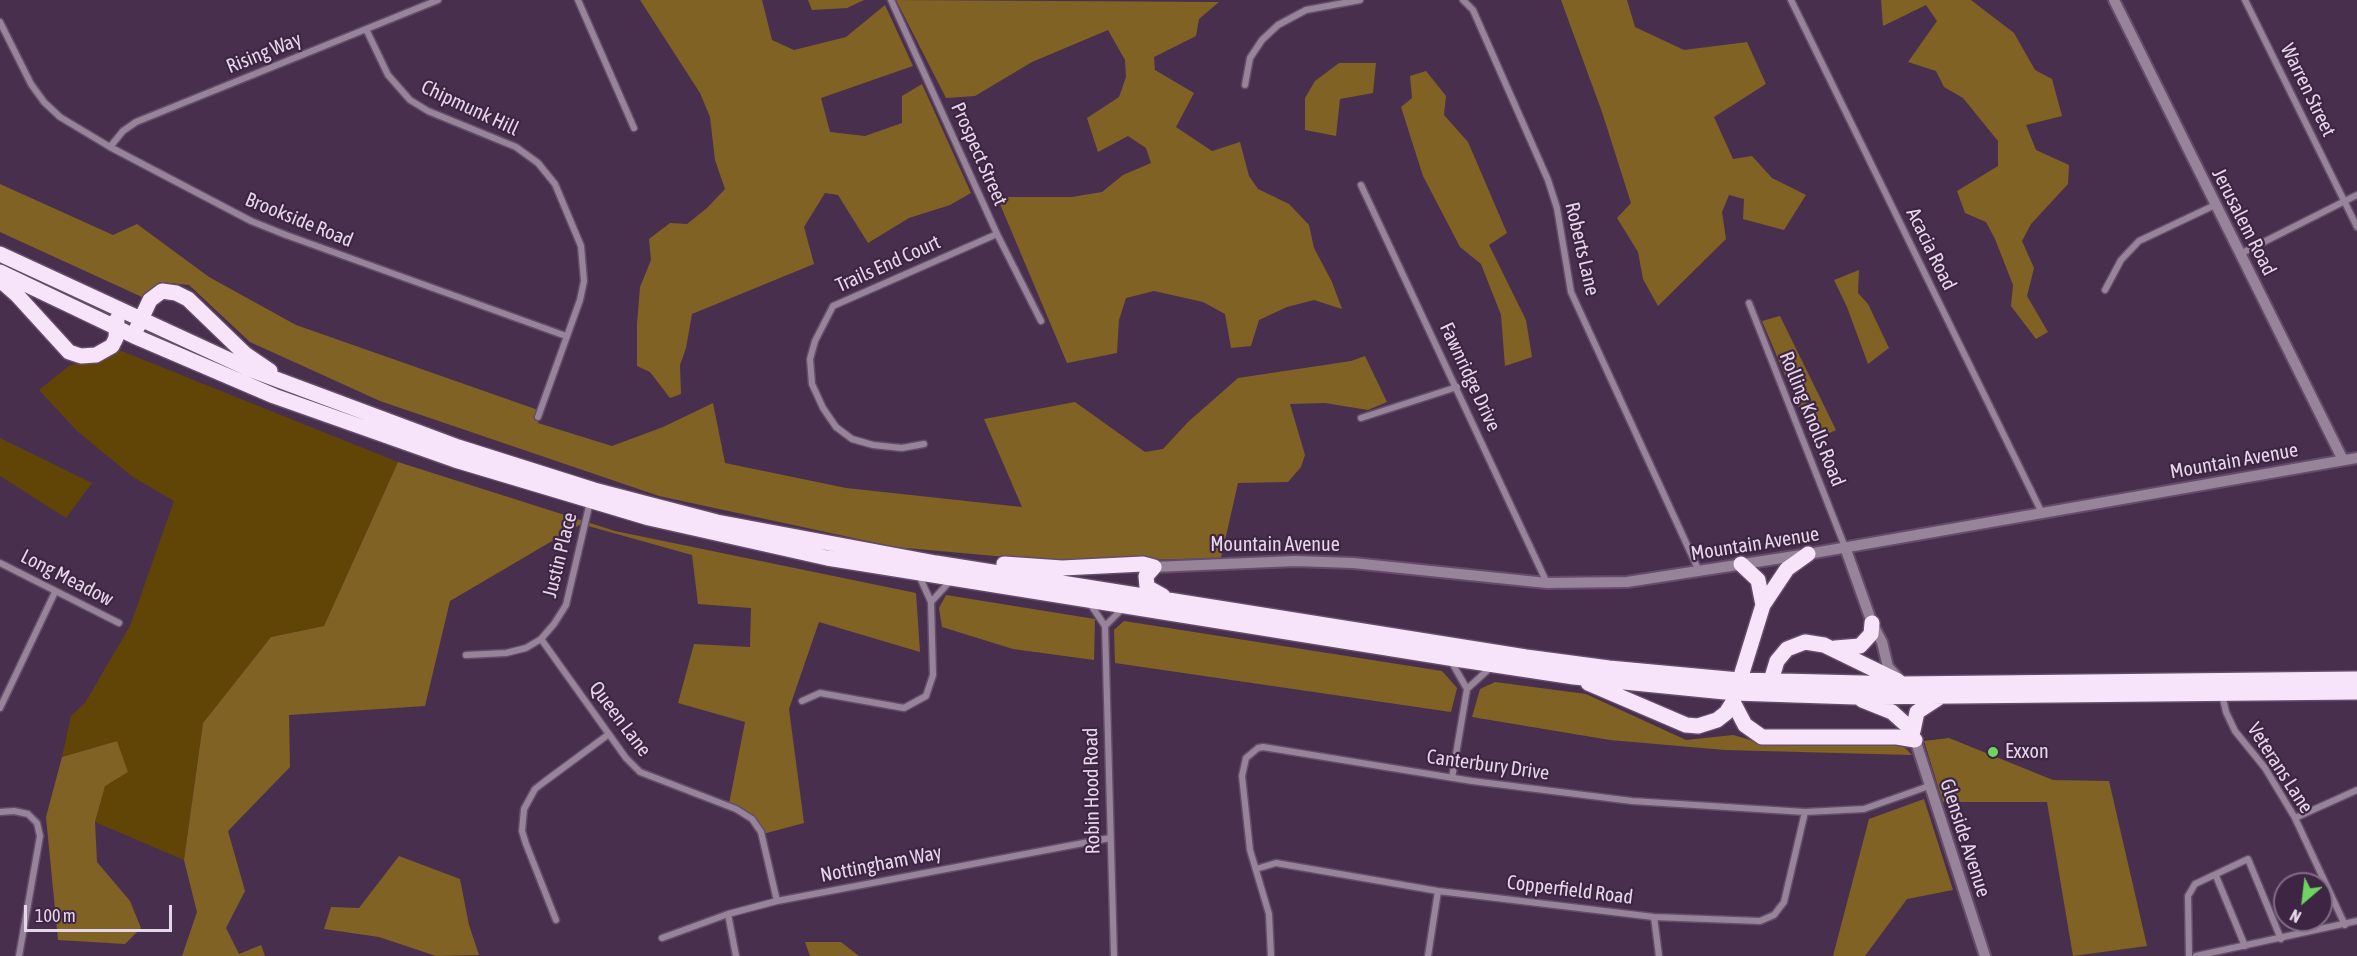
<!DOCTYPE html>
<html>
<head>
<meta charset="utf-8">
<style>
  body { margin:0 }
  #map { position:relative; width:2357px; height:956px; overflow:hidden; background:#492f4e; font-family:"Asap Condensed",sans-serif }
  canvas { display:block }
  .north { position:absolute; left:2273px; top:872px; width:60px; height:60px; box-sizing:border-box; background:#3e2543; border:2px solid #816c85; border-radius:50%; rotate:208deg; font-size:16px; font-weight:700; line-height:24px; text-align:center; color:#e6d6e9 }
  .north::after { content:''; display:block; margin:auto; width:21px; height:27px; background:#6dd361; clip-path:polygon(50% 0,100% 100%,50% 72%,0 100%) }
  .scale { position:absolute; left:24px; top:905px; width:148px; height:27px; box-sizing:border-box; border:3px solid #e6d6e9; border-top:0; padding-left:8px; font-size:18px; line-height:21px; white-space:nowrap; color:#e6d6e9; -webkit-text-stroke:4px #3e2543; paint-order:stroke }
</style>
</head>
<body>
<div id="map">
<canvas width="2357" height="956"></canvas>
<div class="north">N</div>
<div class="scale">100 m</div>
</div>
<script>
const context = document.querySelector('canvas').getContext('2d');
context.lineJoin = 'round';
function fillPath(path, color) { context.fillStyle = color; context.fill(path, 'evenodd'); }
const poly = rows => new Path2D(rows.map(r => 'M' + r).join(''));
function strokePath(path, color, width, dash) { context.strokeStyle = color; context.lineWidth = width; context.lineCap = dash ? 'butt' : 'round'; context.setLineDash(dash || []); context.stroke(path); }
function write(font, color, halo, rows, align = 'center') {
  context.font = font + ' "Asap Condensed",sans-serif'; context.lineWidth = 4.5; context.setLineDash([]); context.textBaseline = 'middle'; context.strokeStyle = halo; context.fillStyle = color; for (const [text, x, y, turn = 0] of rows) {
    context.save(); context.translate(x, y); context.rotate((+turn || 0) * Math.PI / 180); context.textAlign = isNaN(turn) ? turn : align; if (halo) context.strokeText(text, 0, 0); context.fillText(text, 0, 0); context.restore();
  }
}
fillPath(poly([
  [114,348,398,462,324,626,271,637,203,723,184,860,95,822,117,741,62,757,71,716,85,703,130,626,174,501,133,477,77,431,39,390,69,366],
  [0,438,92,483,66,518,0,476]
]), '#604507');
fillPath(poly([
  [640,0,762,0,772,40,794,50,846,37,885,5,913,66,821,98,830,132,865,136,902,123,902,96,922,84,971,193,950,205,909,218,868,243,838,195,825,193,804,227,814,264,692,314,686,348,680,365,681,394,670,398,650,372,637,366,637,324,640,287,651,260,649,239,670,223,687,224,707,208,725,189,715,160,710,117,700,93],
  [808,0,864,0,847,8,812,10],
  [896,0,1219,2,1199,19,1196,36,1154,57,1155,70,1194,93,1176,127,1212,151,1240,142,1249,176,1258,189,1289,204,1309,225,1314,248,1332,282,1342,309,1314,300,1287,307,1259,320,1251,346,1231,348,1225,314,1203,302,1154,291,1126,298,1119,320,1117,353,1067,363,997,197,1072,197,1102,192,1123,175,1151,163,1146,148,1128,136,1098,152,1087,118,1119,97,1126,77,1125,60,1108,30,1032,62,975,96,946,98],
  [1561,0,1627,0,1635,27,1684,50,1747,42,1766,84,1714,117,1733,159,1752,156,1772,178,1806,195,1784,230,1743,219,1744,199,1729,195,1722,212,1726,239,1658,306,1643,279,1638,252,1617,218,1631,203,1602,112],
  [1881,0,1971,0,2014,33,2035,70,2052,79,2062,116,2026,125,2036,150,2069,165,2068,184,2031,224,2022,241,2034,268,2027,296,2048,332,2036,339,2011,306,2013,285,1995,239,1986,222,1965,213,1957,191,1998,166,1998,141,1963,98,1944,87,1936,71,1908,62,1937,21,1926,5,1883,26],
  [1339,63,1376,63,1373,93,1340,99,1336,136,1305,130,1305,98,1315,81],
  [1426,71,1446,96,1444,115,1468,142,1507,233,1489,245,1526,320,1532,357,1505,366,1501,315,1481,264,1460,247,1423,176,1401,107,1412,98,1410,76],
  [0,184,113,235,137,224,209,277,296,325,541,411,538,423,612,446,663,427,713,403,725,463,846,488,1022,507,984,419,1075,402,1145,452,1163,449,1188,422,1238,378,1351,361,1365,356,1387,402,1368,410,1325,403,1290,404,1305,455,1301,467,1288,482,1238,483,1221,558,1062,562,895,547,659,496,380,401,250,342,189,285,160,282,142,297,0,232],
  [1859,270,1858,293,1868,304,1889,348,1868,364,1847,307,1834,280],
  [1780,316,1836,430,1813,441,1762,321],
  [398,462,615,531,916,593,920,652,819,622,789,709,804,823,759,835,749,817,729,804,745,722,678,703,694,644,750,647,751,608,698,604,692,555,581,524,450,601,425,706,289,715,290,767,228,831,245,891,226,928,239,954,261,945,265,956,182,956,197,912,184,860,203,723,271,637,324,626],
  [946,595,1095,619,1094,660,1013,649,942,627,939,608],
  [1124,621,1442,671,1457,688,1451,712,1115,663,1114,630],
  [1495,682,1586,694,1686,740,1733,735,1762,743,1894,745,1904,747,1912,755,1725,750,1610,740,1472,717,1480,689],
  [1949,738,2053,780,2109,781,2147,946,2073,956,2047,802,1943,802,1924,741],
  [117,741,128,772,105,786,95,822,97,862,130,901,141,928,125,944,58,940,46,817,62,757],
  [1924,799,1953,890,1907,899,1865,956,1833,956,1869,819],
  [399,856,460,879,469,925,479,955,436,956,379,937,324,929,331,907,359,908],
  [805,942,841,942,859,956,810,956]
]), '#806224');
const minor = poly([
  [578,0,634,128],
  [891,0,997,234,1041,321],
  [1463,0,1473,10,1548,180,1557,208,1571,292,1699,571],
  [1791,0,2042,513],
  [2245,0,2357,227],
  [0,22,31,84,44,102,60,117,110,147,251,221,286,235,566,336],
  [366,29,388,75,410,100,428,111,516,147,538,163,555,184,581,246,584,281,580,300,538,417],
  [1245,85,1250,58,1262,40,1278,25,1306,10,1360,0],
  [110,147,123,131,136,122,438,0],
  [1361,185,1547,583],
  [2240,254,2357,195],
  [2105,290,2121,260,2139,241,2215,205],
  [1749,303,1845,547],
  [1361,418,1457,387],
  [924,444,902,448,873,445,852,439,836,427,823,408,812,384,810,359,815,341,833,306,997,234],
  [0,563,119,623],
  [931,602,951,580],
  [1089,602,1105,626,1114,956],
  [1105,626,1124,607],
  [541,639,626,758,640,772,736,809,752,819,761,832,777,901],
  [466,655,506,653,526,648,541,639,554,624,566,605,590,502],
  [1451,661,1467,689],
  [2222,694,2226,712,2235,731,2265,768,2295,818,2345,925],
  [802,701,820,693,904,708,926,696,933,675,931,602,918,573],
  [0,708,55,592],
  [1452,778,1467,689,1491,667],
  [0,812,14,811,28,814,37,823,40,836,19,956],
  [2295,818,2357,790],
  [1256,869,1276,863,1438,891,1654,917,1760,921,1774,915,1784,902,1805,812],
  [2216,876,2245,946],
  [728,914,736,956],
  [1654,917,1659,956],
  [556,920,526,844,522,831,524,809,535,789,544,782,609,734],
  [662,938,728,914,777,901,1110,838],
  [1271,956,1269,914,1250,850,1242,776,1246,758,1258,748,1263,747,1472,781,1632,801,1805,812,1864,809,1929,786],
  [1428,956,1438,891],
  [2189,956,2188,896,2195,884,2248,859,2281,939],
  [2196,956,2357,921]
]);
const tertiary = poly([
  [2114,0,2343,460],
  [1845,547,1872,623,1882,642,1888,667,1899,679],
  [1154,567,1295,561,1353,563,1547,583,1627,582,1808,554,2357,458],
  [1913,733,1985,956]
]);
const trunk = poly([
  [0,254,249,369,458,447,594,490,717,522,936,563,1526,657,1609,668,1739,680,1903,684,2357,679],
  [0,272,134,336,274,396,455,460,649,518,827,558,1449,658,1574,677,1735,693,1855,697,2357,692],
  [0,280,17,295,69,352,81,356,96,355,112,346,116,338,117,319],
  [137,328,150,300,162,291,176,293,188,299,245,354,270,371],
  [1004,564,1062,568,1143,564,1154,567,1146,576,1147,587,1163,596],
  [1741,564,1758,580,1763,605],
  [1835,648,1860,646,1871,634,1872,623],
  [1588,683,1686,725,1698,726,1717,720,1726,713,1733,702,1763,605,1787,569,1808,554],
  [1775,689,1773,674,1777,661,1787,649,1805,642,1824,645,1898,681],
  [1862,700,1892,712,1913,731],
  [1733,702,1745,725,1762,737,1897,737,1915,740],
  [1913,731,1917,712,1940,697]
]);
strokePath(minor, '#654d6a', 9);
strokePath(tertiary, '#654d6a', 14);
strokePath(trunk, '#654d6a', 18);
strokePath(minor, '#97849a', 6);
strokePath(tertiary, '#97849a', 10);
strokePath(trunk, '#f7e4fa', 15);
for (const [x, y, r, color] of [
  [1993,752,6,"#6dd361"]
]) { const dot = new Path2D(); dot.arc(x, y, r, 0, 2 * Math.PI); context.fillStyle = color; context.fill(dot); strokePath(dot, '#3e2543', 2); }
write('20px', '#e6d6e9', '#3e2543', [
  ["Rising Way",264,53,-22],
  ["Warren Street",2308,90,64],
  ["Chipmunk Hill",470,108,25],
  ["Prospect Street",979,154,66],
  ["Brookside Road",299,220,22],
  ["Jerusalem Road",2244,222,63],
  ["Roberts Lane",1582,249,77],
  ["Acacia Road",1931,249,64],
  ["Trails End Court",888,264,-24],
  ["Fawnridge Drive",1470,377,65],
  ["Rolling Knolls Road",1812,419,68],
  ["Mountain Avenue",2234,461,-10],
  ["Mountain Avenue",1755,544,-9],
  ["Mountain Avenue",1275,545],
  ["Justin Place",560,555,-76],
  ["Long Meadow",67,578,27],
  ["Queen Lane",620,719,53],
  ["Canterbury Drive",1488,765,8],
  ["Veterans Lane",2280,768,57],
  ["Robin Hood Road",1092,791,-91],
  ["Glenside Avenue",1965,838,72],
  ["Nottingham Way",881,864,-11],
  ["Copperfield Road",1570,890,7]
]);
write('20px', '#e6d6e9', '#3e2543', [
  ["Exxon",2005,752]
], 'left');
</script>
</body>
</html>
